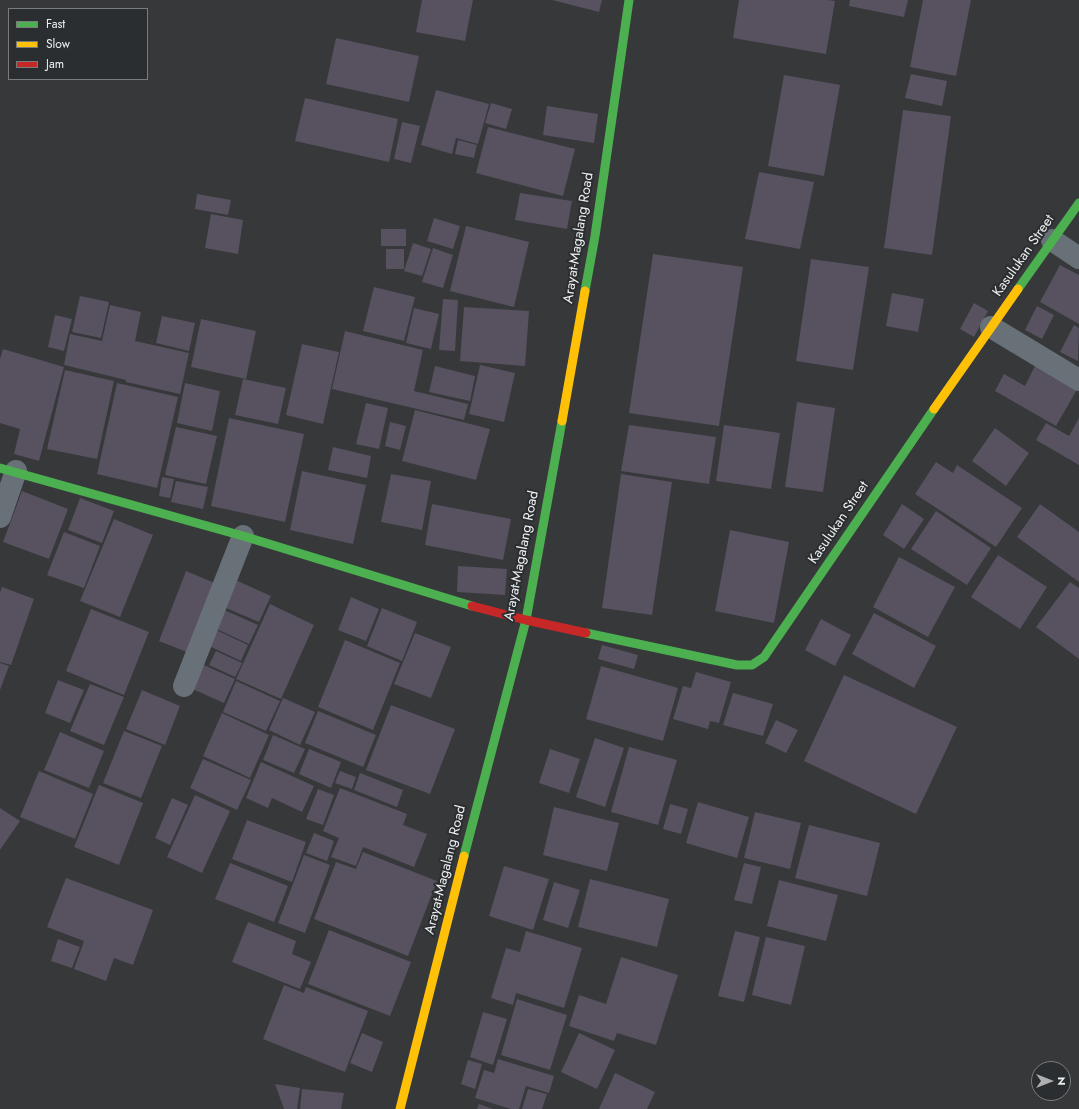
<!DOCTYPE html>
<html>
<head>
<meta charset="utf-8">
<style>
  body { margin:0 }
  #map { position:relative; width:1079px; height:1109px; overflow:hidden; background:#36383a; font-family:Jost,sans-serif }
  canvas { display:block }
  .legend { position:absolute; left:8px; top:8px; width:140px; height:72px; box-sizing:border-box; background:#2b2e30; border:1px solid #797b7d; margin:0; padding:5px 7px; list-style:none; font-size:12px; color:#edeff1 }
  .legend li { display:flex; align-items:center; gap:8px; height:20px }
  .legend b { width:20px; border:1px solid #797b7d }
  .north { position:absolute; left:1031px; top:1061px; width:40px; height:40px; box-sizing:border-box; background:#2b2e30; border:1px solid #797b7d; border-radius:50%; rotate:90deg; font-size:11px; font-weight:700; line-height:16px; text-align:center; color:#edeff1 }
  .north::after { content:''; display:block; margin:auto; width:14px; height:18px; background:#adafb1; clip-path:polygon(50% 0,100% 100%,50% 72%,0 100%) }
</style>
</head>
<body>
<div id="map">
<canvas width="1079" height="1109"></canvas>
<ul class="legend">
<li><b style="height:5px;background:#4caf50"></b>Fast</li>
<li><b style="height:5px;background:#ffc107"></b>Slow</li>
<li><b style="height:5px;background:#c62828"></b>Jam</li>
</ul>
<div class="north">N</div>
</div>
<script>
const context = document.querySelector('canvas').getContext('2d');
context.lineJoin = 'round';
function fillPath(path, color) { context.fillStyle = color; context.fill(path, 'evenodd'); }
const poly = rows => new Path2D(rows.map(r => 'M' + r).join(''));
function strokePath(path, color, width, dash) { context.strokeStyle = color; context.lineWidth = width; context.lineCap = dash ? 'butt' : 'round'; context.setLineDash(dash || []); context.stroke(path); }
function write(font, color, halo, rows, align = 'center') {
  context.font = font + ' Jost,sans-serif'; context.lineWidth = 4; context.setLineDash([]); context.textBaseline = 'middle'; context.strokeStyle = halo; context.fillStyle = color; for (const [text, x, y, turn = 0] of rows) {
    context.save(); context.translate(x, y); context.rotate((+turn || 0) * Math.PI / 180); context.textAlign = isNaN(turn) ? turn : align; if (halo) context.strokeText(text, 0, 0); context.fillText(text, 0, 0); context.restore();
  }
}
fillPath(poly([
  [422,0,473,0,465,41,416,32],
  [552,0,602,0,599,12],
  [739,0,828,0,835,1,826,54,733,38],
  [850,0,908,0,904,17,849,6],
  [923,0,971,0,956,76,910,67],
  [336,38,419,56,409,102,326,84],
  [911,74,947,81,942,106,905,98],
  [784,75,840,85,824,176,768,166],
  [436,90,489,104,478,144,456,138,452,154,421,145],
  [305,98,398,119,389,162,295,141],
  [491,103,512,109,506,129,485,123],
  [547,106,598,114,594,143,543,135],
  [903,110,951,116,932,255,884,248],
  [402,122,420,126,411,163,394,159],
  [488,127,575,149,563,196,476,173],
  [458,140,477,145,474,158,455,154],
  [759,172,814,182,800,249,745,239],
  [520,193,572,201,567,229,515,220],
  [197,194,231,200,228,215,195,209],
  [211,214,243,220,238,254,205,248],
  [434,218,460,226,453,249,427,241],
  [466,226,529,242,514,307,450,291],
  [381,229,406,229,406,246,381,246],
  [413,243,431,249,422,276,404,271],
  [433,248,453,255,443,288,422,282],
  [386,249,404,249,404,269,386,269],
  [653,254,743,267,719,426,629,413],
  [811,259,869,267,853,370,796,361],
  [1060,265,1079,275,1079,324,1040,302],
  [374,287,415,297,404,341,363,331],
  [892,293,924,299,918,332,886,326],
  [80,296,109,302,101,338,72,332],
  [443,299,458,300,455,351,439,350],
  [974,303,988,311,974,337,960,329],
  [110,305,141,312,135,341,189,353,180,394,126,382,126,380,64,365,70,334,102,341],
  [1037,306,1054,315,1042,339,1025,330],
  [464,307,529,311,525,366,460,361],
  [414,308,439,314,431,349,406,343],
  [55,315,72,319,64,351,48,347],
  [162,316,195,323,189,351,156,343],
  [201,319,256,331,246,379,191,367],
  [1074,325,1079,328,1078,361,1060,352],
  [345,331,423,350,414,391,468,404,464,420,332,389],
  [302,344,339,352,323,424,286,415],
  [3,349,64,367,39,461,14,454,20,429,0,423,0,359],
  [1038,360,1079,386,1056,426,995,391,1004,374,1025,386],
  [480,365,515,373,504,422,469,414],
  [435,366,475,376,470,401,429,392],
  [65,370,114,381,97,459,47,449],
  [243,379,286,388,278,424,235,415],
  [117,383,178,397,157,488,97,474],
  [185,383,220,391,212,431,177,423],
  [797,402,835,408,823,492,785,487],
  [366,403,388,408,379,449,356,444],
  [415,410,490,429,476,480,402,461],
  [229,418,304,434,285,522,211,506],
  [1079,418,1079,465,1036,440,1046,423,1069,436],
  [390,422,406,426,400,450,385,446],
  [629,425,716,437,709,484,621,471],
  [724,425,780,433,771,489,716,481],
  [176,427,217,436,206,484,165,475],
  [995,428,1029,453,1006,486,972,461],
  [333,447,371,456,367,478,328,470],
  [936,462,953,473,957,465,1022,508,996,547,915,494],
  [302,471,366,485,353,544,290,530],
  [391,474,431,481,422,530,381,522],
  [621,474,672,482,652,615,602,608],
  [162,477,174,479,170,498,159,496],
  [176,481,208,487,203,509,171,502],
  [22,491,68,509,49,559,3,542],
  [80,498,114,511,102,543,68,530],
  [432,504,511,519,503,560,425,545],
  [902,504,924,519,904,549,883,535],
  [1040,504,1079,532,1079,582,1017,537],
  [936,511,991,548,967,585,911,549],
  [114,519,153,535,120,617,80,601],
  [730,530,789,542,774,623,715,611],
  [64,532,100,546,84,588,47,575],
  [998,555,1047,587,1020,629,971,597],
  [899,557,955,587,928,637,873,607],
  [458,566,507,569,505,595,457,592],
  [186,571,222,586,194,655,159,641],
  [231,578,271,596,259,622,219,605],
  [1070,582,1079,588,1079,659,1036,627],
  [2,587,34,599,11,665,0,662,0,592],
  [351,597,379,609,366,641,338,630],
  [270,604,314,625,281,699,236,679],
  [220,608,258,625,249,644,212,627],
  [382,608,417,622,402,661,367,646],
  [91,609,149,632,124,695,66,671],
  [874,613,936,646,914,688,852,654],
  [821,619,851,635,835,666,805,650],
  [214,629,248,645,241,661,207,645],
  [415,633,451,647,431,698,394,684],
  [345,640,400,663,373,730,318,707],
  [602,645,638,655,634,669,598,659],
  [216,651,242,663,235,677,209,665],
  [0,663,9,666,0,690],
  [199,663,235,679,224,703,188,687],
  [601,666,678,688,663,741,586,719],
  [696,672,731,682,719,723,710,721,708,729,673,719,683,686,691,688],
  [844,675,957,727,916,814,804,761],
  [58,680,84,690,70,723,45,713],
  [236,681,280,701,266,731,223,712],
  [90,684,124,697,104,745,70,731],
  [142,690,180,706,165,745,126,729],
  [733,693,773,704,763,736,723,725],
  [283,698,315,712,300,745,269,730],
  [391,705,455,729,430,794,366,770],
  [318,711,376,735,363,767,305,743],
  [222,713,269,735,250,778,203,756],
  [776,720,798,730,786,753,765,743],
  [124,731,162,746,141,798,103,783],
  [60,732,104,751,89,788,44,770],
  [273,735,305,749,294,773,263,760],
  [595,738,624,748,605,807,576,797],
  [629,747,677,760,658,825,611,812],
  [309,749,341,762,331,788,299,774],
  [550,749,580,759,569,793,539,783],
  [203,759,251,780,237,810,190,788],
  [261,762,314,786,302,812,272,798,268,808,246,798],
  [39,771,93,794,75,839,20,817],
  [340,771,356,777,352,789,335,783],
  [360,773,403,790,397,807,354,790],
  [99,785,143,803,119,865,74,847],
  [340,788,407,814,403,825,427,834,414,867,363,847,356,866,331,857,339,838,323,831],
  [318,789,334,795,323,825,306,819],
  [195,795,230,811,202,873,167,857],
  [172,798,188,805,170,845,155,838],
  [698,802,749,817,737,858,686,843],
  [670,804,688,809,681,834,663,829],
  [554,807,619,823,607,871,543,855],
  [0,808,20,821,0,850],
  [755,812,801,823,790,869,744,858],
  [247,820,306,842,292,882,232,859],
  [809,825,880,843,867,896,795,878],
  [314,833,334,841,327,861,306,853],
  [363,852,437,881,408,956,314,919,336,862,356,869],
  [304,855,330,865,305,933,278,923],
  [230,863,288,886,274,922,215,899],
  [744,863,761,867,752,904,734,900],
  [504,866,549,879,533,930,489,916],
  [66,878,153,910,133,965,114,958,106,981,74,969,84,941,47,927],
  [590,879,669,899,657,947,578,927],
  [779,880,838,895,826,941,767,926],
  [554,882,580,890,568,928,543,920],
  [248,922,296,941,292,954,311,962,300,989,232,962],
  [329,930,411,962,390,1016,308,984],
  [526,931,582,948,564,1008,516,993,513,1005,491,998,506,948,520,952],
  [735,931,760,937,744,1002,718,996],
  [766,937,805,946,791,1005,752,995],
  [58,939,80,947,72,968,51,961],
  [621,957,678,975,656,1045,617,1033,614,1041,569,1026,579,995,606,1004],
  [284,985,304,993,306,987,368,1011,345,1072,263,1039],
  [517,999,567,1015,550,1070,501,1055],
  [483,1012,507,1019,493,1065,470,1057],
  [362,1033,383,1042,372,1072,350,1063],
  [579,1033,615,1050,597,1089,561,1072],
  [498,1059,554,1076,549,1093,526,1086,519,1109,511,1109,475,1098,484,1070,494,1073],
  [468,1060,482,1064,475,1089,461,1084],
  [615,1073,655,1092,647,1109,599,1109],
  [275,1084,300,1088,297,1109,284,1109],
  [302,1089,344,1093,341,1109,300,1109],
  [528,1089,547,1094,542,1109,522,1109],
  [479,1104,493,1109,477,1109]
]), '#575160');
strokePath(poly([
  [1052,240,1079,258],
  [991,327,1079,380],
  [0,517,16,471],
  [184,686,243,536]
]), '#697178', 22);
strokePath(poly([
  [1018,289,1079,203],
  [585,291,595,236,629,0],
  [0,468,243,536,472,606],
  [586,633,737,665,752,665,764,657,934,409],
  [464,856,526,620,562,421]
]), '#4caf50', 9);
strokePath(poly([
  [934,409,1018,289],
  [562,421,585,291],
  [400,1109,464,856]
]), '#ffc107', 9);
strokePath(poly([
  [472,606,526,620,586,633]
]), '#c62828', 9);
write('14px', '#edeff1', '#2b2e30', [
  ["Arayat-Magalang Road",579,238,-81],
  ["Kasulukan Street",1024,256,-55],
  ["Kasulukan Street",839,523,-56],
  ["Arayat-Magalang Road",522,556,-79],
  ["Arayat-Magalang Road",446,870,-76]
]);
</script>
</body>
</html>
